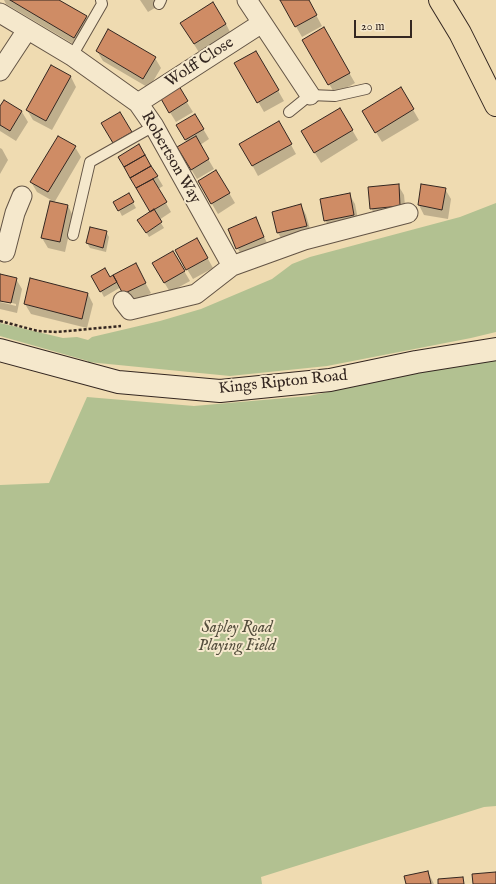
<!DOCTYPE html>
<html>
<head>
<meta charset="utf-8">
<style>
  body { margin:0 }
  #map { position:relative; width:496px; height:884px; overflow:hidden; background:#efdbb1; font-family:"IM FELL English",serif }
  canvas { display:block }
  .scale { position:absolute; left:354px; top:20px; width:58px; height:18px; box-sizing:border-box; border:2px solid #342721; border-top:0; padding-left:5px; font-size:12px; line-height:14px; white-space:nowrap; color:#342721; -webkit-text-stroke:3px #f5e8cc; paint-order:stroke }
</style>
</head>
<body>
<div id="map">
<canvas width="496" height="884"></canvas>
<div class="scale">20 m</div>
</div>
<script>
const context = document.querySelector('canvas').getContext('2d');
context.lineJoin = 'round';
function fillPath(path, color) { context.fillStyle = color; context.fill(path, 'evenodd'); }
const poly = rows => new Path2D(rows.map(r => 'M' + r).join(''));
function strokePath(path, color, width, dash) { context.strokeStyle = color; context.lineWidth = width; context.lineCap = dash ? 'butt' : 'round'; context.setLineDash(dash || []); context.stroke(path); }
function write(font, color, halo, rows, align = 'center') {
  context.font = font + ' "IM FELL English",serif'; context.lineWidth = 4; context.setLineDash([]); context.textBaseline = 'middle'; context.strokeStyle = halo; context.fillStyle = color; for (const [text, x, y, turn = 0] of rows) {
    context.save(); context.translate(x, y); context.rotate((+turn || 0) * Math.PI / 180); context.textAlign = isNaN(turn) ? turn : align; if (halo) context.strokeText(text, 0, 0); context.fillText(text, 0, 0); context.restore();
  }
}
fillPath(poly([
  [496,203,496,332,471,338,327,366,230,376,88,362,88,361,0,336,0,323,63,338,77,337,88,340,92,337,160,321,201,309,272,279,292,264,310,257,460,217],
  [496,359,496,806,484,807,261,877,262,884,0,884,0,485,49,483,87,397,194,406,309,396,414,374]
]), '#b2c191');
fillPath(poly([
  [4,0,57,0,86,17,92,27,80,48,6,4],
  [140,0,168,0,148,12],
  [281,0,308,0,322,26,302,37],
  [226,24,231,34,200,54,187,33],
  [324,29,355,83,335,94,303,40],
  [97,51,155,58,161,68,149,88,103,61],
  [256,52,284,101,264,112,236,63],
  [52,67,71,77,76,87,52,130,33,120,27,110],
  [178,88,193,112,176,122,161,98],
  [401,89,419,120,382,142,363,111],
  [4,101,22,112,28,122,16,141,0,131,0,108],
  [340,109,358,140,321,163,302,132],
  [120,113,137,142,120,152,102,123],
  [195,115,209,139,200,145,214,169,197,179,178,147,187,142,177,125],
  [279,123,296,154,258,176,241,144],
  [139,146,163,186,158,189,171,212,159,220,164,228,149,237,139,220,151,212,119,157],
  [75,147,81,157,54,203,68,206,73,216,65,252,48,248,42,238,51,200,37,192,31,182],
  [0,148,2,149,8,160,0,174],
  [216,171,235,203,218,214,199,182],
  [398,185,404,195,406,216,377,218,371,208],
  [422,185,445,189,451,199,448,219,424,215,419,205],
  [128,194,136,208,122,216,115,202],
  [349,194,355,204,359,225,331,230,325,220],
  [301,205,306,215,312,236,284,243,278,233,273,212],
  [255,218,269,247,243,259,229,230],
  [106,232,109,237,106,252,90,248,87,243],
  [197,239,213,268,193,279,176,251],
  [173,252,190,281,170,292,153,264],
  [0,275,16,279,22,289,17,313,0,309,0,302,16,306,16,304,0,300],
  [141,275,151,293,130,304,121,287,104,297,93,276,110,278],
  [88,294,93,304,87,328,31,314,25,304],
  [428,872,434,884,407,884]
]), '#0003');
const building = poly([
  [10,0,59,0,87,16,74,38,10,0],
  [280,0,309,0,317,15,295,27,280,0],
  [213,2,226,24,194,44,180,23,213,2],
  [324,27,350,73,328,85,302,40,324,27],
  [108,29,156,57,143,79,96,51,108,29],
  [256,51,279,90,257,103,234,63,256,51],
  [51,65,71,76,46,121,26,110,51,65],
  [179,86,188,101,169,113,160,97,179,86],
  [401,87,414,109,375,133,362,111,401,87],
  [4,100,22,111,10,131,0,125,0,106,4,100],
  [340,108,353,130,314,153,301,131,340,108],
  [120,112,132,132,113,143,101,123,120,112],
  [195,114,204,129,185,140,176,125,195,114],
  [279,121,292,144,252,166,239,144,279,121],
  [58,136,76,146,48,192,30,182,58,136],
  [196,136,209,159,191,170,177,147,196,136],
  [139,144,145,155,124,167,118,157,139,144],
  [145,155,151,166,130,178,124,167,145,155],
  [151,166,158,176,136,188,130,178,151,166],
  [216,170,230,193,211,204,198,181,216,170],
  [153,179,167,202,150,212,136,188,153,179],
  [399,184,400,206,370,209,368,187,399,184],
  [421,184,446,188,442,210,418,205,421,184],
  [129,193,134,202,118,211,113,202,129,193],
  [350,193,354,215,324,221,320,199,350,193],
  [50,201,68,205,60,242,41,238,50,201],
  [301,204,307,226,277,233,272,212,301,204],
  [154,209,162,222,146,233,137,220,154,209],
  [256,217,264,237,236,249,228,229,256,217],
  [90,227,107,231,103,248,86,243,90,227],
  [197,238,208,258,186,270,175,250,197,238],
  [173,251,185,271,164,283,152,263,173,251],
  [136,263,146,283,123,294,113,275,136,263],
  [105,268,110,277,113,275,117,282,100,292,91,276,105,268],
  [0,274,17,278,11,303,0,301,0,274],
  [30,278,88,293,82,319,24,304,30,278],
  [428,871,431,884,406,884,404,876,428,871],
  [496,872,496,884,473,884,472,874,496,872],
  [463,877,464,884,438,884,438,879,463,877]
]);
fillPath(building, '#cf8c65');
strokePath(building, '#342721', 1);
const lane = poly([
  [159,4,161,0],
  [72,56,102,4,101,0],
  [289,112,310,95,335,96,366,89],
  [73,235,90,162,154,126]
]);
const street = poly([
  [247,0,310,95],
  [0,13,72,56,138,103,154,126,232,266],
  [0,71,27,30],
  [138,103,262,23],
  [5,252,15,213,22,196],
  [123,301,130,310,196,294,232,266,304,240,408,213]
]);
const secondary = poly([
  [0,350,118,382,220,391,330,380,416,362,496,349]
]);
const highway = poly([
  [440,0,460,33,496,105]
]);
strokePath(lane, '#635445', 12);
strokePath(street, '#635445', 21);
strokePath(secondary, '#342721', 24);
strokePath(highway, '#342721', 24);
strokePath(poly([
  [0,321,38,331,57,332,121,326]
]), '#342721', 2.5, [3, 2]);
strokePath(lane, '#f5e8cc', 10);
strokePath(street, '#f5e8cc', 19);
strokePath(secondary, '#f5e8cc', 22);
strokePath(highway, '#efdbb1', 22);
write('16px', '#342721', '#f5e8cc', [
  ["Wolff Close",200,63,-33],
  ["Robertson Way",170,158,60],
  ["Kings Ripton Road",283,383,-6]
]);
write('italic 16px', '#544e3d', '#f5e8cc', [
  ["Sapley Road",237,629],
  ["Playing Field",237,647]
]);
</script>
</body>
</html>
